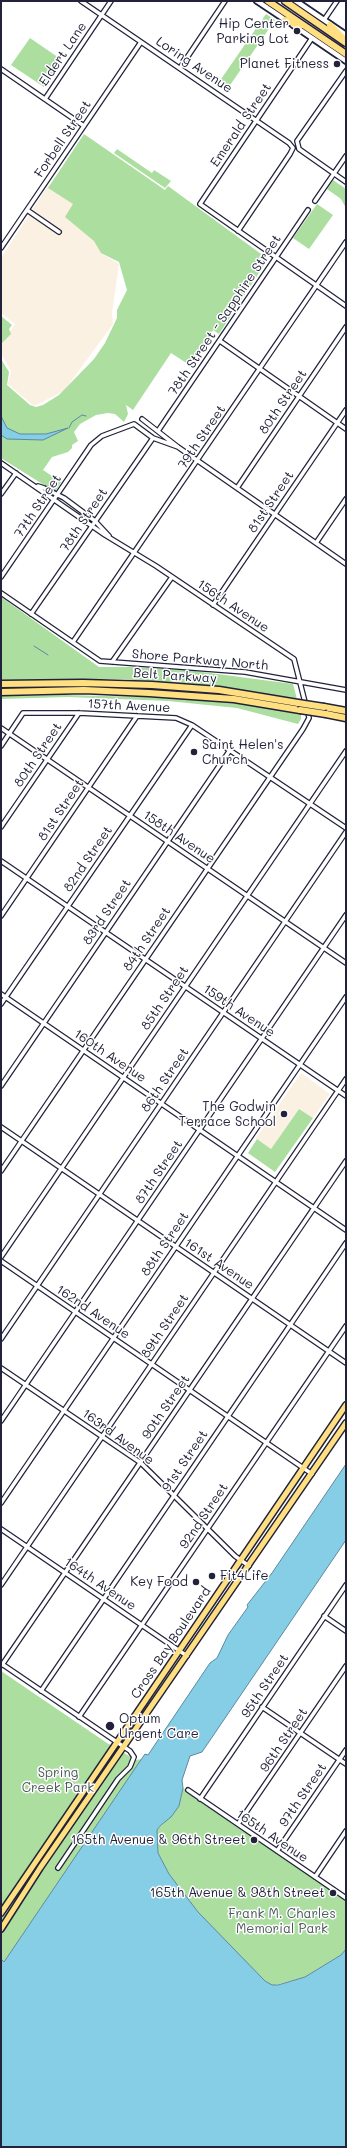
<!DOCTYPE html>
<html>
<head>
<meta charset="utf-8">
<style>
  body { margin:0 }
  #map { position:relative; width:347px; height:2148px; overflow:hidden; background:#fff; font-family:Mali,sans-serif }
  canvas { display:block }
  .frame { position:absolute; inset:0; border:2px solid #22223b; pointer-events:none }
</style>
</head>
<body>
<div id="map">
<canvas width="347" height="2148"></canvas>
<div class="frame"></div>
</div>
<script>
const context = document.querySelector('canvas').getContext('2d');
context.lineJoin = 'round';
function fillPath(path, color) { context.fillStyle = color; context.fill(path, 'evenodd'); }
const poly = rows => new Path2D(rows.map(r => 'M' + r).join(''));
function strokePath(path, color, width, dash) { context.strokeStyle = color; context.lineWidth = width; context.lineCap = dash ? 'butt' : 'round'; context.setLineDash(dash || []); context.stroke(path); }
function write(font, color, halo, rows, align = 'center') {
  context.font = font + ' Mali,sans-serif'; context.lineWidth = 3; context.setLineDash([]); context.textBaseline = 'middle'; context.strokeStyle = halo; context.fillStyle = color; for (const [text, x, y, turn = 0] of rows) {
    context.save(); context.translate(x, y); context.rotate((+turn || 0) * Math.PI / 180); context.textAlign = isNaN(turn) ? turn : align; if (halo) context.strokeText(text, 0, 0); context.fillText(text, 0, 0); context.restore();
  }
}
fillPath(poly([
  [49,184,118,232,103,254,119,264,112,313,113,324,64,391,34,406,8,384,11,371,1,354,1,344,15,324,1,313,1,258],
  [301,1073,330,1094,313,1118,299,1109,271,1149,256,1138]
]), '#fbf1e3');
fillPath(poly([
  [266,14,275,20,226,91,217,85],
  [30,38,62,60,44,87,11,65],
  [84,134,165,190,168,186,268,259,219,334,213,330,191,366,171,353,133,410,126,405,128,414,124,422,115,414,108,413,96,415,80,424,74,432,78,441,72,445,72,448,68,452,52,457,43,470,61,482,55,492,1,458,1,359,9,372,7,385,30,405,36,407,43,405,59,395,94,359,105,343,117,318,117,310,127,290,119,262,101,253,94,241,65,217,73,204,48,188],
  [117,149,152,173,154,170,171,181,165,188,114,153],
  [333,180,346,189,346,208,341,199,327,189],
  [317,204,333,215,309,249,293,238],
  [1,316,12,325,9,329,11,334,1,344],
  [1,597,99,667,130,667,195,671,293,684,297,699,236,690,125,679,99,679,99,683,1,684],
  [65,695,186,698,242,704,301,714,301,719,298,724,237,708,168,701,68,697,1,699,1,696],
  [299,1109,313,1118,275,1172,248,1153,257,1139,271,1149],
  [1,1671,107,1743,136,1760,142,1759,4,1962,1,1959],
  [183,1788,346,1898,346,1949,341,1955,305,1977,272,1986,265,1981,235,1953,198,1912,169,1874,158,1853,157,1830,179,1806]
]), '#abde9f');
const water = poly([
  [1,416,7,428,20,434,46,434,68,428,43,440,7,439,1,435,1,416],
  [346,1464,346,1540,202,1752,190,1756,182,1780,183,1788,179,1806,171,1817,161,1825,157,1830,158,1853,169,1874,198,1912,265,1981,272,1985,278,1985,305,1977,341,1955,346,1949,346,2147,1,2147,1,1959,4,1962,136,1767,145,1754,148,1755,210,1663,217,1658,228,1635,248,1607,247,1605,272,1573,346,1464]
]);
fillPath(water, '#85cee5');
strokePath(water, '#5d89a1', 1);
strokePath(poly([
  [69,428,72,422,82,415,86,416],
  [34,646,48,655]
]), '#5d89a1', 1);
const street = poly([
  [81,1,289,143,293,148,290,154,238,231],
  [324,20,337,1],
  [312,38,200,204,346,306],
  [180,68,225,1],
  [1,69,84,126],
  [346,71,297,141,299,149,346,182],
  [45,99,111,1],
  [315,201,346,156],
  [27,210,59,232],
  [1,248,141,42],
  [220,341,346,429],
  [142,419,178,447,346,564],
  [158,431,308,210],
  [1,463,105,535,156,566,294,659,306,706],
  [38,486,44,488,64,498,95,521,109,536],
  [237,488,346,327],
  [1,494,16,473],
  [316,543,346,499],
  [1,577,91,445,102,436,134,424,153,438,178,447],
  [1,593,100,661,245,672,346,690],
  [213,605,346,410],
  [31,614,153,438],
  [73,642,346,242],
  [112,662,172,577],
  [1,728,346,963],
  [1,746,23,713,79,713,176,718,192,725,346,828],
  [1,827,79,713],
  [1,861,346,1096],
  [1,916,137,716],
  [1,994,346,1230],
  [1,1004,192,725],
  [1,1086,230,750],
  [1,1127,346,1363],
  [1,1171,303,729,309,718,308,712],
  [1,1257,346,751],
  [1,1261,312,1474],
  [1,1339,346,832],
  [1,1368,141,1463,235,1556,249,1566],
  [1,1421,346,915],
  [1,1503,346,997],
  [1,1529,187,1656],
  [1,1585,346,1079],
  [324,1616,346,1631],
  [2,1664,130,1751,134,1757,130,1767,118,1779,58,1868],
  [2,1665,346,1161],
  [41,1691,346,1243],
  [262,1707,346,1764],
  [79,1717,346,1326],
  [188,1790,346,1898],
  [200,1799,346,1585],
  [238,1824,346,1666],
  [277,1851,346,1750],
  [315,1877,346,1831]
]);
const secondary = poly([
  [257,1,287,21],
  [296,1,346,35],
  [293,25,346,61]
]);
const primary = poly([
  [1,1913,346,1405],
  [1,1929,40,1868,346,1423]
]);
const highway = poly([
  [268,1,346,54],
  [285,1,346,43],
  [285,20,300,26],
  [330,25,343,38],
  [1,684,83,683,152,685,219,690,298,703],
  [1,692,84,690,149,693,234,699,300,710],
  [324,707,346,711],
  [326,714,346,718]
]);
strokePath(street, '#22223b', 6);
strokePath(secondary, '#22223b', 8);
strokePath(primary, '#22223b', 8);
strokePath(highway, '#22223b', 9);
strokePath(street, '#fff', 3.5);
strokePath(secondary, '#fff', 4.5);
strokePath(primary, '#ffdf80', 5);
strokePath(highway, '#ffdf80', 6);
const highwayBridge = poly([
  [298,703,324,707],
  [300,710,326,714]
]);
strokePath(highwayBridge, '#22223b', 9, []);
strokePath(highwayBridge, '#ffdf80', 6);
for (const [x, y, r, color] of [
  [297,31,4,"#22223b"],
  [337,64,4,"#22223b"],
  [194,752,4,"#22223b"],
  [284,1114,4,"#22223b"],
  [212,1576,4,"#22223b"],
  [196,1582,4,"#22223b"],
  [110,1726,5,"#22223b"],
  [254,1840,4,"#22223b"],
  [333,1893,4,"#22223b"]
]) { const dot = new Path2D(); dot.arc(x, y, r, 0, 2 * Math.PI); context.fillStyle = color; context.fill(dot); strokePath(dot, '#fff', 1.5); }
write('13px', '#22223b', '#fff', [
  ["Hip Center",289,24],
  ["Parking Lot",289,39],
  ["Planet Fitness",329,64],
  ["Saint Helen's",202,745,"left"],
  ["Church",202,760,"left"],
  ["The Godwin",276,1107],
  ["Terrace School",276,1122],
  ["Fit4Life",220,1576,"left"],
  ["Key Food",188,1582],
  ["Optum",119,1719,"left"],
  ["Urgent Care",119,1734,"left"],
  ["165th Avenue & 96th Street",246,1840],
  ["165th Avenue & 98th Street",325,1893]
], 'right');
write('13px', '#22223b', '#fff', [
  ["Eldert Lane",63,54,-56],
  ["Loring Avenue",194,65,34],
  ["Emerald Street",241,125,-56],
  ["Forbell Street",63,139,-56],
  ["78th Street - Sapphire Street",225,315,-56],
  ["80th Street",283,402,-56],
  ["79th Street",202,437,-56],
  ["81st Street",271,502,-56],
  ["77th Street",38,506,-56],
  ["78th Street",84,520,-56],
  ["156th Avenue",233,606,34],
  ["Shore Parkway North",200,660,5],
  ["Belt Parkway",175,676,4],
  ["157th Avenue",129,706,3],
  ["80th Street",38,755,-56],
  ["81st Street",61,810,-56],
  ["158th Avenue",179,837,34],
  ["82nd Street",88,859,-56],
  ["83rd Street",107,912,-56],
  ["84th Street",147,939,-56],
  ["85th Street",165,998,-56],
  ["159th Avenue",239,1011,34],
  ["160th Avenue",110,1056,34],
  ["86th Street",165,1080,-56],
  ["87th Street",159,1172,-56],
  ["88th Street",165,1244,-56],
  ["161st Avenue",219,1264,34],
  ["162nd Avenue",93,1312,34],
  ["89th Street",165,1326,-56],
  ["90th Street",166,1407,-56],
  ["163rd Avenue",118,1437,36],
  ["91st Street",185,1461,-56],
  ["92nd Street",204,1516,-56],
  ["164th Avenue",100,1584,34],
  ["Cross Bay Boulevard",171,1643,-56],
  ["95th Street",265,1686,-56],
  ["96th Street",284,1740,-56],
  ["97th Street",303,1795,-56],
  ["165th Avenue",272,1836,34]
]);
write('13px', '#4b5a59', '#fff', [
  ["Spring",58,1773],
  ["Creek Park",58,1788],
  ["Frank M. Charles",282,1914],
  ["Memorial Park",282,1929]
]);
</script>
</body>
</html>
